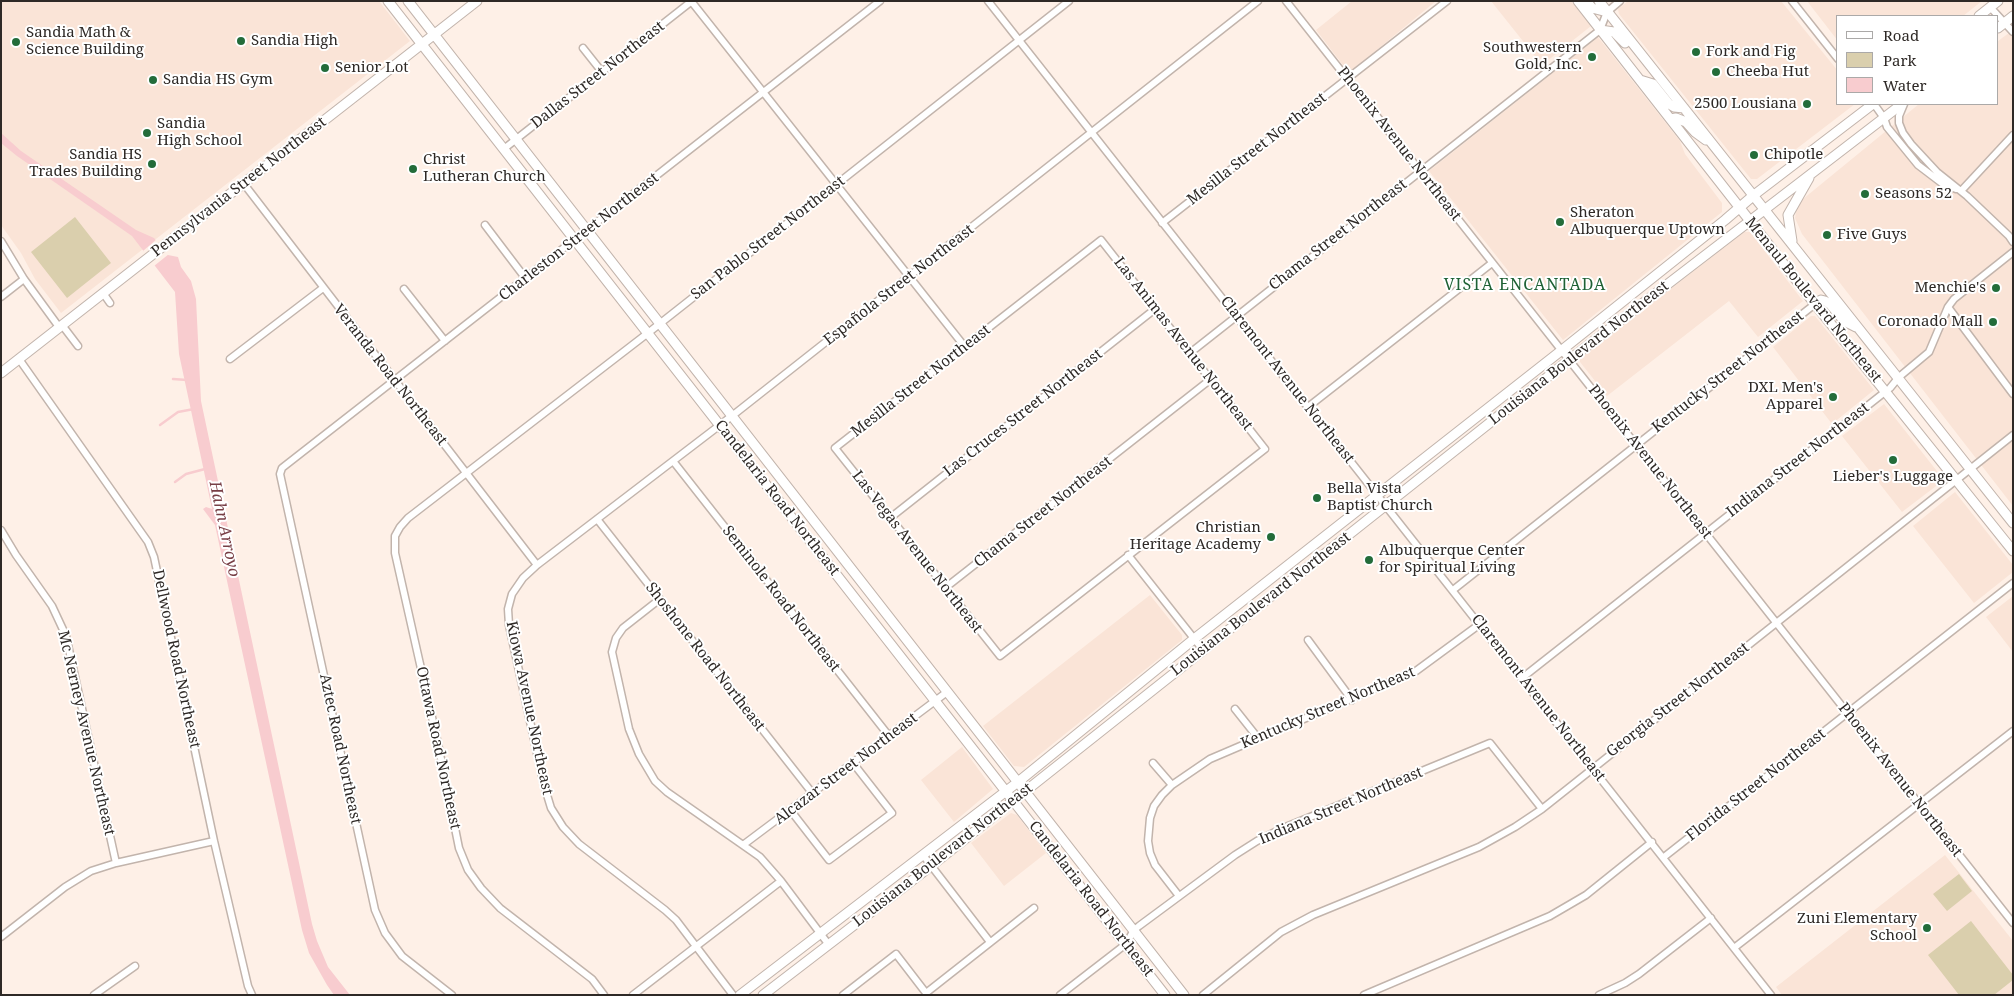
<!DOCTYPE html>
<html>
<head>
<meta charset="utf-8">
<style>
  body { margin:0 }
  #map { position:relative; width:2014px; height:996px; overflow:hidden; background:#fef0e7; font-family:"Noto Serif",serif }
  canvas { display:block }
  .frame { position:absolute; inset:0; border:2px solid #2e2926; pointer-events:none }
  .legend { position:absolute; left:1836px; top:15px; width:162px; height:90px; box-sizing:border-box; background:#fff; border:1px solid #aba9a8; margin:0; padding:6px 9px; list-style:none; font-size:15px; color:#2e2926 }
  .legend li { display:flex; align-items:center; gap:10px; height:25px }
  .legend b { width:25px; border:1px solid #aba9a8 }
</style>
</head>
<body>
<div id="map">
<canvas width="2014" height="996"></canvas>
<div class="frame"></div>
<ul class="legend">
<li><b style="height:6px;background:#fff"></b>Road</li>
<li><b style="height:14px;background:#dacfad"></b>Park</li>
<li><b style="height:14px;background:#f8cccf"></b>Water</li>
</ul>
</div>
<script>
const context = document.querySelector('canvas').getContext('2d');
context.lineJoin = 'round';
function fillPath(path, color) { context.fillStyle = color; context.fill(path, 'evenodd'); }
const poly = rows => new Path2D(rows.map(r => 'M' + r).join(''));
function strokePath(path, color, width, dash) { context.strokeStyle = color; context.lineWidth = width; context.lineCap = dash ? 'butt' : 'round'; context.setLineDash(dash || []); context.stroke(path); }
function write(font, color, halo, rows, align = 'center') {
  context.font = font + ' "Noto Serif",serif'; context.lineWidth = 4; context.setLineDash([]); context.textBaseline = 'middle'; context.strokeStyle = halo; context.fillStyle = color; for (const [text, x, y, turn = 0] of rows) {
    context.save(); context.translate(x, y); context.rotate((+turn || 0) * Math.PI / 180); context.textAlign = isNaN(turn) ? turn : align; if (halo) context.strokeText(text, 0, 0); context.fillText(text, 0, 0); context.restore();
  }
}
fillPath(poly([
  [1,1,379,1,410,41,61,313,35,279,21,253,1,225],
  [1352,1,1436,1,1349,73,1316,30],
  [1491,1,1571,1,1591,26,1542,65],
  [1628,1,1781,1,1838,71,1838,104,1855,104,1757,179,1751,179,1619,14,1618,9],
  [1807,1,1982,1,1963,16,1838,16,1838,41],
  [2013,30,2013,506,1802,234,1795,218,1797,207,1803,199,1919,104,1998,104,1998,41],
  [1598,37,1680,141,1685,154,1722,203,1722,212,1563,340,1429,171],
  [1744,232,1750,232,1803,301,1758,337,1729,301,1607,396,1580,362,1580,359],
  [1811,316,1815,316,1874,390,1832,424,1773,347],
  [1884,404,1944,480,1902,512,1842,436],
  [1955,492,2013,565,2013,572,1974,603,1913,526],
  [1150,595,1182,635,1182,640,1024,767,1014,766,983,726],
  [2013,596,2013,652,1986,617],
  [962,747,993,789,954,822,921,780],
  [1011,813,1017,815,1046,853,1004,886,971,843],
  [1945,855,2013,941,2013,995,1782,995,1776,987]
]), '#fae4d7');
fillPath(poly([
  [75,217,111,263,67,298,31,252],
  [1959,874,1972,891,1947,911,1933,894],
  [1971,921,2013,975,2013,980,1994,995,1959,995,1928,955]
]), '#dacfad');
fillPath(poly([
  [1,133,21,151,136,230,154,238,168,255,178,257,181,267,191,281,196,299,201,401,312,924,317,941,328,967,350,995,334,995,327,985,309,953,302,930,215,525,203,509,206,507,212,509,179,354,175,292,132,236,17,156,1,143]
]), '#f8cccf');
fillPath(poly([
  [157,239,169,254,154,266,143,251]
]), '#fef0e7');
strokePath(poly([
  [173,379,187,380],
  [160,425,178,412,194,409],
  [175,482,186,474,205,469]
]), '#f8cccf', 2.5);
const street = poly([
  [691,1,965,347],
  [988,1,1771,995],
  [1286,1,2013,923],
  [1792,1,1838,59],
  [1990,7,2013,32],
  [583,48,602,72],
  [1874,104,1884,118,1887,127,1918,165,1943,184,1956,189],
  [1904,104,1899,116,1899,123,1903,133,1911,144,1937,172,1967,196,2009,236,2013,242],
  [505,148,692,1],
  [244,184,537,565],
  [1961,191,2013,135],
  [1162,223,1447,1],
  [485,225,526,279],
  [1101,240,1265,449,1000,656,835,448,1101,240],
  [1,241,24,279,59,327],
  [2013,252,1954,299,1948,307,2013,394],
  [404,289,445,341],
  [103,293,110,303],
  [1,297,24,279],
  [62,325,78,346],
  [1190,353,1600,30,1607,12,1620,1],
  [19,359,148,542,154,557,214,841,248,986,252,995],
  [230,359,323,288],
  [1308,407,1492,263],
  [673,461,889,736],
  [890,518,1155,309],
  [597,519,813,794],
  [1,530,16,555,52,606,66,636,116,863],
  [1128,555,1203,650],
  [945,588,1211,379],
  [1453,590,1815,304],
  [660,599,623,628,616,638,612,652,629,729,639,754,655,781,667,792,760,857,781,881,829,945],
  [1308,640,1352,700],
  [1522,678,1890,388,1899,377,1929,352,1948,307],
  [1235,709,1258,738],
  [1153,763,1172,785],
  [791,811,829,860,892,813,853,763],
  [743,845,947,692],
  [923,855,990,942],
  [1664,857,2013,583],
  [1179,896,1155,865,1150,853,1148,841,1150,818,1154,806,1162,795,1172,785,1210,759,1416,671,1480,624],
  [1,937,65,887,91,871,116,863,214,841],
  [1734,948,2013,731],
  [94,995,135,966],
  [452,995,402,956,385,933,375,910,280,474,282,468,880,1],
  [604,995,592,979,500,908,481,888,468,870,459,848,438,744,395,553,395,536,400,527,408,518,648,333,1069,1],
  [633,995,781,881],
  [733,995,676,920,665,910,579,844,563,827,551,808,544,785,509,625,508,609,512,594,523,578,537,565,737,412,1258,1],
  [843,995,896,954,926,993,1034,908],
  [1060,995,1126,944,1134,930,1139,926,1235,855,1257,841,1281,829,1490,743,1542,809],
  [1203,995,1281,932,1313,915,1479,847,1515,827,1542,809,2013,435],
  [1364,995,1550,916,1586,895,1652,842],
  [1599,995,1625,983,1639,974,1711,918]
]);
const secondary = poly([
  [388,1,1165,995],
  [408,1,1184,995],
  [1578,1,1815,304,2013,551],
  [1586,1,1592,8,1607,12],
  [1599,1,2013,523],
  [1979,16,1998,1],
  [1998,28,2013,16],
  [1600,30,1614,32,1625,43],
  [1640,80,1653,84,1669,104,1674,107,1684,108],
  [1671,119,1676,118,1686,122,1695,132,1706,140],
  [1792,241,1788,215,1809,178],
  [1815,304,1821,300,1825,301,1830,304,1844,321,1856,327],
  [1,373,477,1],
  [740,995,1018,782,1194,639,1562,350,1725,220,1754,195,1873,104],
  [763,995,931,866,1569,360,1902,104]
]);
strokePath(street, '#c2b4ac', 9);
strokePath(secondary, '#c2b4ac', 11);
strokePath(street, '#fff', 6);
strokePath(secondary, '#fff', 9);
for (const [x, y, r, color] of [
  [241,41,5,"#236c3a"],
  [16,42,5,"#236c3a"],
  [1696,52,5,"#236c3a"],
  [1592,57,5,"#236c3a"],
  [325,68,5,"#236c3a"],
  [1716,72,5,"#236c3a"],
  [153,80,5,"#236c3a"],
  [1807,104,5,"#236c3a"],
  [147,133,5,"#236c3a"],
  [1754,155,5,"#236c3a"],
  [152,164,5,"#236c3a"],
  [413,169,5,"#236c3a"],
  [1865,194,5,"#236c3a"],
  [1560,222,5,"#236c3a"],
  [1827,235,5,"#236c3a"],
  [1996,288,5,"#236c3a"],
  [1993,322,5,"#236c3a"],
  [1833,397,5,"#236c3a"],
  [1893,460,5,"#236c3a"],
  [1317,498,5,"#236c3a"],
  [1271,537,5,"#236c3a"],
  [1369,560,5,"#236c3a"],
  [1927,928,5,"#236c3a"]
]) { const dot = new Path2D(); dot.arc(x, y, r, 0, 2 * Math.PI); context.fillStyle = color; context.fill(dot); strokePath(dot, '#fff', 2); }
write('15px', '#2e2926', '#fff', [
  ["Sandia Math &",26,33],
  ["Science Building",26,50],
  ["Sandia High",251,41],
  ["Southwestern",1582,48,"right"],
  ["Gold, Inc.",1582,65,"right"],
  ["Fork and Fig",1706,52],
  ["Senior Lot",335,68],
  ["Cheeba Hut",1726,72],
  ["Sandia HS Gym",163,80],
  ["2500 Lousiana",1797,104,"right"],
  ["Sandia",157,124],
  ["High School",157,141],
  ["Sandia HS",142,155,"right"],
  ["Trades Building",142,172,"right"],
  ["Chipotle",1764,155],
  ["Christ",423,160],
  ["Lutheran Church",423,177],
  ["Seasons 52",1875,194],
  ["Sheraton",1570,213],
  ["Albuquerque Uptown",1570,230],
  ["Five Guys",1837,235],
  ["Menchie's",1986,288,"right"],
  ["Coronado Mall",1983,322,"right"],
  ["DXL Men's",1823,388,"right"],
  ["Apparel",1823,405,"right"],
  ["Lieber's Luggage",1893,477,"center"],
  ["Bella Vista",1327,489],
  ["Baptist Church",1327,506],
  ["Christian",1261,528,"right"],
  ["Heritage Academy",1261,545,"right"],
  ["Albuquerque Center",1379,551],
  ["for Spiritual Living",1379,568],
  ["Zuni Elementary",1917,919,"right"],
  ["School",1917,936,"right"]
], 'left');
write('15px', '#2e2926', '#fff', [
  ["Dallas Street Northeast",598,75,-38],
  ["Phoenix Avenue Northeast",1399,144,52],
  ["Mesilla Street Northeast",1257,149,-38],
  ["Pennsylvania Street Northeast",239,187,-38],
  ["Chama Street Northeast",1338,235,-38],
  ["Charleston Street Northeast",579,237,-38],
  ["San Pablo Street Northeast",768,238,-38],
  ["Española Street Northeast",899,285,-38],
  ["Menaul Boulevard Northeast",1813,300,51],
  ["Las Animas Avenue Northeast",1183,344,52],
  ["Louisiana Boulevard Northeast",1579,353,-38],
  ["Kentucky Street Northeast",1728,372,-38],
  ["Veranda Road Northeast",390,375,52],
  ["Claremont Avenue Northeast",1287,380,52],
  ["Mesilla Street Northeast",921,381,-38],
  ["Las Cruces Street Northeast",1023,413,-38],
  ["Indiana Street Northeast",1798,460,-38],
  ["Phoenix Avenue Northeast",1650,462,52],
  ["Candelaria Road Northeast",777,498,52],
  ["Chama Street Northeast",1043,512,-38],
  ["Las Vegas Avenue Northeast",917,552,52],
  ["Seminole Road Northeast",781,599,52],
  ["Louisiana Boulevard Northeast",1261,604,-38],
  ["Shoshone Road Northeast",705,657,52],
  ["Dellwood Road Northeast",176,659,78],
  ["Claremont Avenue Northeast",1538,698,52],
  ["Georgia Street Northeast",1678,700,-38],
  ["Kiowa Avenue Northeast",529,708,78],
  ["Kentucky Street Northeast",1328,708,-23],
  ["Mc Nerney Avenue Northeast",86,733,77],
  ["Ottawa Road Northeast",438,748,78],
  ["Aztec Road Northeast",340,749,78],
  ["Alcazar Street Northeast",846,769,-37],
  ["Phoenix Avenue Northeast",1900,780,52],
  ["Florida Street Northeast",1756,785,-38],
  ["Indiana Street Northeast",1341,806,-23],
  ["Louisiana Boulevard Northeast",943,855,-38],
  ["Candelaria Road Northeast",1091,899,52]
]);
context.letterSpacing = '1px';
write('16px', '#1e6134', '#fff', [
  ["VISTA ENCANTADA",1525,285]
]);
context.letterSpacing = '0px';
write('italic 16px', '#773e45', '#fff', [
  ["Hahn Arroyo",224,529,78]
]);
</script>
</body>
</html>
